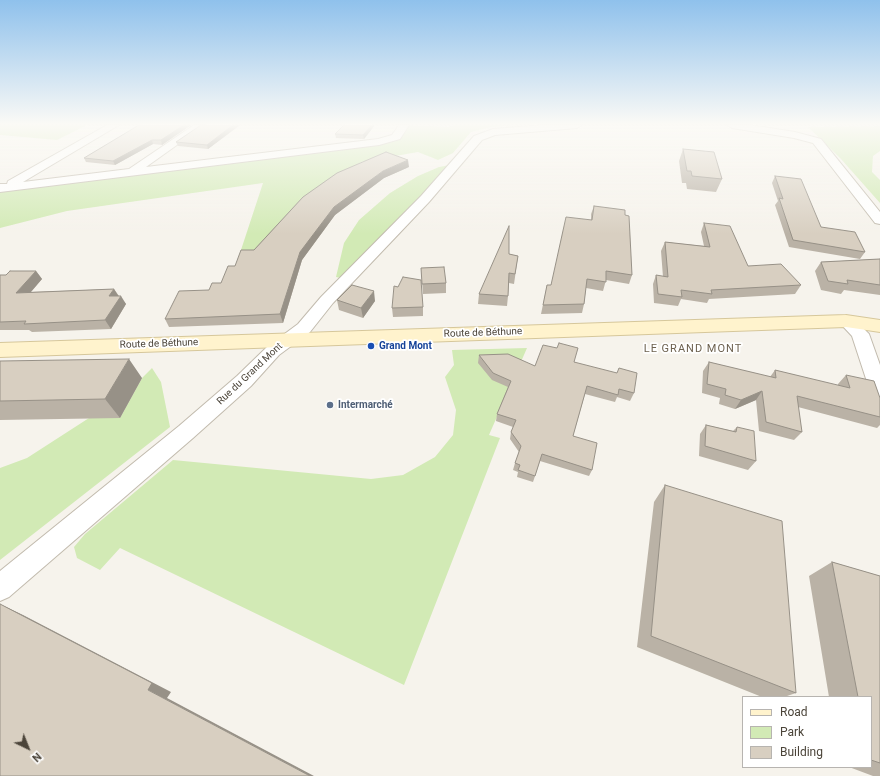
<!DOCTYPE html>
<html>
<head>
<meta charset="utf-8">
<style>
  body { margin:0 }
  #map { position:relative; width:880px; height:776px; overflow:hidden; background:#f6f3ec; font-family:Roboto,sans-serif }
  canvas { display:block }
  .legend { position:absolute; left:742px; top:696px; width:130px; height:72px; box-sizing:border-box; background:#fff; border:1px solid #b7b4b0; margin:0; padding:5px 7px; list-style:none; font-size:12px; color:#4b4439 }
  .legend li { display:flex; align-items:center; gap:8px; height:20px }
  .legend b { width:20px; border:1px solid #b7b4b0 }
  .north { position:absolute; left:8px; top:728px; width:40px; height:40px; -webkit-text-stroke:3px #fff; paint-order:stroke; rotate:137deg; font-size:11px; font-weight:700; line-height:16px; text-align:center; color:#4b4439 }
  .north::after { content:''; display:block; margin:auto; width:14px; height:18px; background:#4b4439; clip-path:polygon(50% 0,100% 100%,50% 72%,0 100%) }
</style>
</head>
<body>
<div id="map">
<canvas width="880" height="776"></canvas>
<ul class="legend">
<li><b style="height:5px;background:#fff3cd"></b>Road</li>
<li><b style="height:11px;background:#d2eab5"></b>Park</li>
<li><b style="height:11px;background:#d8cfc1"></b>Building</li>
</ul>
<div class="north">N</div>
</div>
<script>
const context = document.querySelector('canvas').getContext('2d');
context.lineJoin = 'round';
function fillPath(path, color) { context.fillStyle = color; context.fill(path, 'evenodd'); }
const poly = rows => new Path2D(rows.map(r => 'M' + r).join(''));
function strokePath(path, color, width, dash) { context.strokeStyle = color; context.lineWidth = width; context.lineCap = dash ? 'butt' : 'round'; context.setLineDash(dash || []); context.stroke(path); }
function write(font, color, halo, rows, align = 'center') {
  context.font = font + ' Roboto,sans-serif'; context.lineWidth = 3.5; context.setLineDash([]); context.textBaseline = 'middle'; context.strokeStyle = halo; context.fillStyle = color; for (const [text, x, y, turn = 0] of rows) {
    context.save(); context.translate(x, y); context.rotate((+turn || 0) * Math.PI / 180); context.textAlign = isNaN(turn) ? turn : align; if (halo) context.strokeText(text, 0, 0); context.fillText(text, 0, 0); context.restore();
  }
}
fillPath(poly([
  [0,125,87,125,57,140,0,135],
  [410,125,448,127,453,125,514,125,491,127,471,132,453,153,438,160,418,152,361,162,262,252,240,253,263,183,67,211,0,228,0,190,351,149,394,141,400,138],
  [880,126,880,151,873,156,872,172,880,180,880,203,841,159,808,127],
  [450,165,345,279,336,277,344,243,359,220,390,193,418,176,439,167],
  [527,348,489,435,500,438,404,685,120,548,100,570,77,558,74,547,85,534,173,460,371,479,403,475,435,457,453,435,456,410,445,377,454,365,452,350],
  [152,368,161,382,170,427,0,560,0,468,27,458,89,418,120,418,142,378]
]), '#d2eab5');
const street = poly([
  [107,125,119,125,23,182,129,169,194,125,205,125,146,167,378,139,392,135,399,125,409,125,400,139,379,145,0,192,0,184,7,184,8,181,107,125],
  [543,125,582,125,577,128,495,135,482,140,429,202,333,303,310,332,279,355,251,386,193,438,9,597,0,601,0,571,179,426,237,376,267,347,298,324,321,297,421,196,474,136,493,129,543,125],
  [727,125,750,125,795,132,821,139,880,212,880,224,875,223,813,143,794,138,732,128,727,125],
  [846,316,852,317,869,334,880,365,880,398,873,396,870,391,852,336,838,321,840,317,846,316]
]);
const secondary = poly([
  [846,315,880,320,880,332,846,327,0,357,0,343,846,315]
]);
strokePath(street, '#c2bbae', 2);
strokePath(secondary, '#d6c79b', 2);
fillPath(street, '#fff');
fillPath(secondary, '#fff3cd');
fillPath(poly([
  [139,125,191,125,162,145,153,144,115,165,86,162,84,158],
  [201,125,240,125,208,149,178,146,176,142],
  [344,125,375,125,364,139,336,138,335,134],
  [683,149,722,179,716,192,687,189,686,183,682,183,679,161],
  [409,167,384,178,335,215,302,260,283,323,169,327,165,319,221,283,235,266,254,250,303,197],
  [775,176,821,227,865,252,860,259,789,247,775,205,778,201,772,183],
  [594,206,625,215,632,275,629,284,606,280,603,291,586,288,584,304,582,313,541,314,547,285,551,285,591,220,591,214],
  [704,223,748,266,801,285,795,294,709,299,707,303,681,299,678,306,654,303,653,284,656,275,663,277,661,251,665,242,704,246,701,232],
  [509,254,518,256,514,284,509,283,508,296,507,306,478,304,479,294],
  [880,259,880,295,844,290,841,294,821,290,815,271,821,262],
  [421,268,446,283,446,293,423,294],
  [36,271,42,279,31,292,114,289,119,296,126,304,111,329,32,332,29,330,0,330,0,275,6,275],
  [398,287,423,307,423,316,393,317,392,308],
  [337,300,375,301,363,318,339,310],
  [479,355,535,366,574,362,634,393,630,401,617,397,615,402,585,394,573,436,592,470,589,476,540,461,533,482,517,477,518,472,513,470,515,463,519,452,510,439,511,432,513,427,496,421,497,414,508,387,492,380,478,363],
  [0,361,142,378,120,418,0,420],
  [709,362,770,377,775,370,838,386,838,384,846,375,880,398,880,425,877,428,798,407,802,432,794,440,759,431,756,400,735,409,719,404,720,398,702,393,703,371],
  [706,425,733,431,737,427,756,461,748,470,699,456,700,434],
  [665,485,796,693,784,697,762,697,637,647,654,502],
  [832,562,880,576,880,776,873,776,849,767,871,767,871,697,829,697,809,576]
]), '#bab2a6');
fillPath(poly([
  [184,125,191,125,162,145,161,140],
  [233,125,240,125,208,149,207,145],
  [372,125,375,125,364,139,363,135],
  [152,140,153,144,115,165,113,161],
  [408,160,409,167,384,178,335,215,302,260,283,323,280,314,300,252,334,207,383,171],
  [36,271,42,279,23,301,16,293],
  [114,289,119,297,109,296],
  [374,291,375,301,363,318,361,308],
  [121,296,126,304,111,329,105,320],
  [129,359,142,378,120,418,105,399],
  [762,391,756,400,735,409,741,400],
  [0,604,23,615,171,692,167,698,314,776,310,776,148,690]
]), '#979187');
const building = poly([
  [139,125,184,125,161,140,152,140,113,161,84,158,139,125],
  [201,125,233,125,207,145,176,142,201,125],
  [344,125,372,125,363,135,335,134,344,125],
  [683,149,714,152,722,179,692,176,691,171,687,171,683,149],
  [386,152,408,160,383,171,334,207,300,252,280,314,165,319,179,291,209,290,212,283,221,283,228,266,235,266,241,250,254,250,303,197,337,173,386,152],
  [775,176,801,179,821,227,855,232,865,252,793,240,779,198,783,199,775,176],
  [594,206,625,210,625,215,629,216,632,275,606,271,606,282,587,279,584,304,543,305,547,285,551,285,566,217,592,220,594,206],
  [704,223,730,226,748,266,781,264,801,285,711,290,712,294,681,290,682,297,658,294,656,275,668,277,665,242,710,247,704,223],
  [509,226,509,254,518,256,515,274,509,273,508,296,479,294,509,226],
  [880,259,880,285,847,280,848,284,828,281,821,262,880,259],
  [444,267,446,283,422,284,421,268,444,267],
  [10,271,36,271,16,293,114,289,109,296,121,296,105,320,24,324,26,321,0,322,0,275,6,275,10,271],
  [403,277,421,280,423,307,392,308,394,286,398,287,403,277],
  [352,285,374,291,361,308,337,300,352,285],
  [559,343,578,348,574,362,617,373,619,368,637,373,634,393,619,389,618,395,587,386,573,436,597,443,592,470,542,454,535,476,518,470,520,465,515,463,521,446,511,432,516,420,497,414,511,381,493,373,479,355,508,354,535,366,543,345,557,348,559,343],
  [129,359,105,399,0,401,0,361,129,359],
  [709,362,776,378,775,370,850,388,846,375,874,381,880,398,880,417,797,396,802,432,766,422,762,391,741,400,725,395,726,389,707,384,709,362],
  [706,425,736,432,737,427,754,431,756,461,705,446,706,425],
  [665,485,782,521,796,693,651,636,665,485],
  [832,562,880,576,880,763,871,760,871,697,858,697,832,562],
  [0,604,152,683,148,690,310,776,0,776,0,604]
]);
fillPath(building, '#d8cfc1');
strokePath(building, '#979187', 1);
const sky = context.createLinearGradient(0, 0, 0, 234);
sky.addColorStop(0, '#8fc1ec');
sky.addColorStop(0.53, '#fbfaf6');
sky.addColorStop(1, '#fbfaf600');
context.fillStyle = sky;
context.fillRect(0, 0, 880, 234);
for (const [x, y, r, color] of [
  [371,346,4,"#1a4fb4"],
  [330,405,4,"#5c6f8a"]
]) { const dot = new Path2D(); dot.arc(x, y, r, 0, 2 * Math.PI); context.fillStyle = color; context.fill(dot); strokePath(dot, '#fff', 1.5); }
write('10px', '#4b4439', '#fff', [
  ["Route de Béthune",483,333,-2],
  ["Route de Béthune",159,344,-2],
  ["Rue du Grand Mont",250,374,-43]
]);
write('bold 10px', '#164399', '#fff', [
  ["Grand Mont",379,346]
], 'left');
write('bold 10px', '#4e5e75', '#fff', [
  ["Intermarché",338,405]
], 'left');
context.letterSpacing = '1px';
write('11px', '#6e6250', '#fff', [
  ["LE GRAND MONT",693,349]
]);
context.letterSpacing = '0px';
</script>
</body>
</html>
